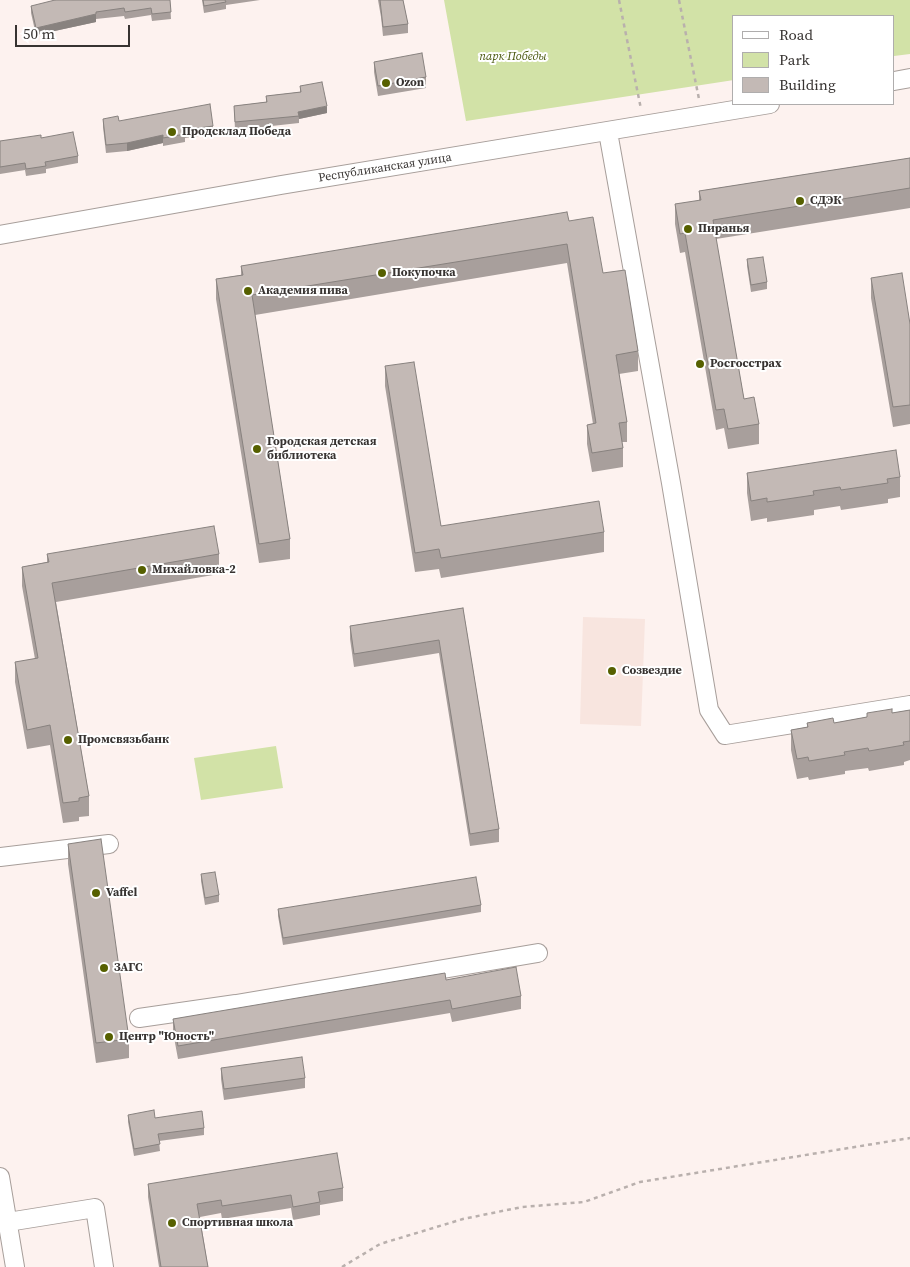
<!DOCTYPE html>
<html>
<head>
<meta charset="utf-8">
<style>
  body { margin:0 }
  #map { position:relative; width:910px; height:1267px; overflow:hidden; background:#fdf2ef; font-family:"Source Serif 4",serif }
  canvas { display:block }
  .legend { position:absolute; left:732px; top:15px; width:162px; height:90px; box-sizing:border-box; background:#fff; border:1px solid #afadad; margin:0; padding:6px 9px; list-style:none; font-size:15px; color:#373331 }
  .legend li { display:flex; align-items:center; gap:10px; height:25px }
  .legend b { width:25px; border:1px solid #afadad }
  .scale { position:absolute; left:15px; top:25px; width:115px; height:22px; box-sizing:border-box; border:2px solid #373331; border-top:0; padding-left:6px; font-size:15px; line-height:18px; white-space:nowrap; color:#373331; -webkit-text-stroke:4px #fff; paint-order:stroke }
</style>
</head>
<body>
<div id="map">
<canvas width="910" height="1267"></canvas>
<ul class="legend">
<li><b style="height:6px;background:#fff"></b>Road</li>
<li><b style="height:14px;background:#d2e2a7"></b>Park</li>
<li><b style="height:14px;background:#c3b9b5"></b>Building</li>
</ul>
<div class="scale">50 m</div>
</div>
<script>
const context = document.querySelector('canvas').getContext('2d');
context.lineJoin = 'round';
function fillPath(path, color) { context.fillStyle = color; context.fill(path, 'evenodd'); }
const poly = rows => new Path2D(rows.map(r => 'M' + r).join(''));
function strokePath(path, color, width, dash) { context.strokeStyle = color; context.lineWidth = width; context.lineCap = dash ? 'butt' : 'round'; context.setLineDash(dash || []); context.stroke(path); }
function write(font, color, halo, rows, align = 'center') {
  context.font = font + ' "Source Serif 4",serif'; context.lineWidth = 4; context.setLineDash([]); context.textBaseline = 'middle'; context.strokeStyle = halo; context.fillStyle = color; for (const [text, x, y, turn = 0] of rows) {
    context.save(); context.translate(x, y); context.rotate((+turn || 0) * Math.PI / 180); context.textAlign = isNaN(turn) ? turn : align; if (halo) context.strokeText(text, 0, 0); context.fillText(text, 0, 0); context.restore();
  }
}
fillPath(poly([
  [583,617,645,619,641,726,580,724]
]), '#f8e5df');
fillPath(poly([
  [444,0,910,0,910,54,894,56,894,16,734,16,734,80,466,121],
  [276,746,283,788,201,800,194,758]
]), '#d2e2a7');
const minor = poly([
  [894,81,910,78],
  [608,132,671,483,709,710,725,735,910,705],
  [0,235,281,185,770,104],
  [0,857,109,844],
  [139,1018,236,1004,538,953],
  [0,1177,15,1267],
  [8,1222,95,1208,104,1267]
]);
strokePath(minor, '#a79e9a', 20);
strokePath(poly([
  [619,0,641,109],
  [679,0,699,99],
  [342,1267,380,1244,463,1219,522,1207,584,1202,640,1182,910,1138]
]), '#b9b0ad', 2.5, [4, 4]);
strokePath(minor, '#fff', 18);
fillPath(poly([
  [170,0,171,19,152,21,151,15,125,19,124,16,96,19,96,22,36,35,31,13,31,6],
  [202,0,260,0,226,5,226,9,204,13],
  [378,0,403,0,408,24,408,33,383,36,381,17],
  [374,62,426,77,426,88,378,96,374,72],
  [300,86,327,113,299,119,299,123,235,130,234,106,266,102,266,96,300,92],
  [103,119,119,121,213,126,213,134,185,138,185,142,163,146,163,143,127,151,106,153,103,127],
  [41,138,78,156,78,163,46,169,46,173,26,176,25,170,0,174,0,141],
  [910,158,910,208,716,239,744,399,759,424,759,444,728,449,724,428,716,430,685,252,680,253,675,224,675,204,699,201,699,191],
  [569,221,603,273,638,351,638,371,619,374,627,422,627,442,622,442,623,448,623,467,592,472,587,444,587,425,593,424,567,263,255,315,290,539,290,559,259,563,216,299,216,279,241,275,241,266],
  [747,259,767,282,767,289,751,292,747,266],
  [871,278,910,324,910,424,893,427,871,298],
  [385,366,441,526,604,532,604,552,441,578,439,569,415,572,385,386],
  [747,473,900,477,900,497,888,499,888,503,841,510,840,506,814,510,814,515,767,522,767,518,751,521,747,493],
  [47,554,219,554,219,574,56,602,89,796,89,816,79,817,79,821,63,823,50,745,27,749,15,682,15,662,35,659,22,586,22,567,47,562],
  [463,608,499,829,499,842,470,846,439,653,354,667,350,639,350,626],
  [910,710,910,760,904,762,904,765,869,771,868,768,845,771,845,774,809,780,808,777,797,779,791,750,791,730,807,727,807,723,834,723,867,717,867,713,892,713],
  [68,844,129,1039,129,1058,96,1063,68,864],
  [201,874,219,895,219,902,205,905,201,881],
  [481,905,481,912,283,945,278,916,278,909],
  [446,980,521,996,521,1009,452,1022,450,1013,178,1059,173,1032,173,1019],
  [221,1068,305,1078,305,1088,224,1100,221,1079],
  [128,1115,155,1118,204,1128,204,1135,159,1141,160,1151,134,1156,128,1122],
  [148,1184,343,1188,343,1201,320,1205,320,1215,293,1220,291,1208,222,1219,221,1213,200,1217,208,1267,159,1267,148,1197]
]), '#a89f9c');
fillPath(poly([
  [96,14,96,22,36,35,36,28],
  [327,106,327,113,299,119,298,112],
  [163,135,163,143,127,151,127,143]
]), '#88827f');
const building = poly([
  [55,0,170,0,171,12,152,14,151,8,125,12,124,8,96,12,96,14,36,28,31,6,55,0],
  [203,0,225,0,226,2,204,6,203,0],
  [380,0,403,0,408,24,383,27,380,0],
  [422,53,426,77,378,86,374,62,422,53],
  [322,82,327,106,298,112,299,116,235,122,234,106,267,102,266,96,301,92,300,86,322,82],
  [210,104,213,126,184,130,185,134,163,138,163,135,127,143,106,145,103,119,118,116,119,121,210,104],
  [73,132,78,156,45,162,46,166,26,169,25,163,0,167,0,141,41,135,41,138,73,132],
  [910,158,910,188,713,220,744,399,754,397,759,424,728,429,724,409,716,410,685,233,680,234,675,204,701,200,699,191,910,158],
  [567,212,569,221,593,217,603,273,625,270,638,351,616,355,627,422,619,423,623,448,592,453,587,425,596,423,567,244,252,295,290,539,259,544,216,279,243,275,241,266,567,212],
  [763,257,767,282,751,285,747,259,763,257],
  [902,273,910,324,910,405,893,407,871,278,902,273],
  [414,362,441,526,599,501,604,532,441,558,439,549,415,553,385,366,414,362],
  [896,450,900,477,887,479,888,483,841,490,840,487,813,491,814,495,767,502,767,498,751,501,747,473,896,450],
  [214,526,219,554,52,583,89,796,79,798,79,801,63,803,50,725,27,730,15,662,38,658,22,567,49,562,47,554,214,526],
  [463,608,499,829,470,834,439,640,354,654,350,626,463,608],
  [892,709,892,713,910,710,910,741,903,742,904,745,869,751,868,748,844,752,845,755,809,761,808,757,797,759,791,730,808,727,807,723,833,718,834,723,867,717,867,713,892,709],
  [101,839,129,1039,96,1043,68,844,101,839],
  [215,872,219,895,205,898,201,874,215,872],
  [476,877,481,905,283,938,278,909,476,877],
  [516,967,521,996,452,1009,450,1000,178,1046,173,1019,445,973,446,980,516,967],
  [302,1057,305,1078,224,1089,221,1068,302,1057],
  [154,1110,155,1118,202,1111,204,1128,158,1134,160,1144,134,1149,128,1115,154,1110],
  [337,1153,343,1188,318,1192,320,1202,293,1207,291,1195,222,1206,221,1200,197,1204,208,1267,161,1267,148,1184,337,1153]
]);
fillPath(building, '#c3b9b5');
strokePath(building, '#88827f', 1);
for (const [x, y, r, color] of [
  [386,83,5,"#566000"],
  [172,132,5,"#566000"],
  [800,201,5,"#566000"],
  [688,229,5,"#566000"],
  [382,273,5,"#566000"],
  [248,291,5,"#566000"],
  [700,364,5,"#566000"],
  [257,449,5,"#566000"],
  [142,570,5,"#566000"],
  [612,671,5,"#566000"],
  [68,740,5,"#566000"],
  [96,893,5,"#566000"],
  [104,968,5,"#566000"],
  [109,1037,5,"#566000"],
  [172,1223,5,"#566000"]
]) { const dot = new Path2D(); dot.arc(x, y, r, 0, 2 * Math.PI); context.fillStyle = color; context.fill(dot); strokePath(dot, '#fff', 2); }
write('italic 12px', '#48560c', '#fff', [
  ["парк Победы",513,57]
]);
write('bold 12px', '#373331', '#fff', [
  ["Ozon",396,83],
  ["Продсклад Победа",182,132],
  ["СДЭК",810,201],
  ["Пиранья",698,229],
  ["Покупочка",392,273],
  ["Академия пива",258,291],
  ["Росгосстрах",710,364],
  ["Городская детская",267,442],
  ["библиотека",267,456],
  ["Михайловка-2",152,570],
  ["Созвездие",622,671],
  ["Промсвязьбанк",78,740],
  ["Vaffel",106,893],
  ["ЗАГС",114,968],
  ["Центр \"Юность\"",119,1037],
  ["Спортивная школа",182,1223]
], 'left');
write('12px', '#373331', '#fff', [
  ["Республиканская улица",385,168,-9]
]);
</script>
</body>
</html>
